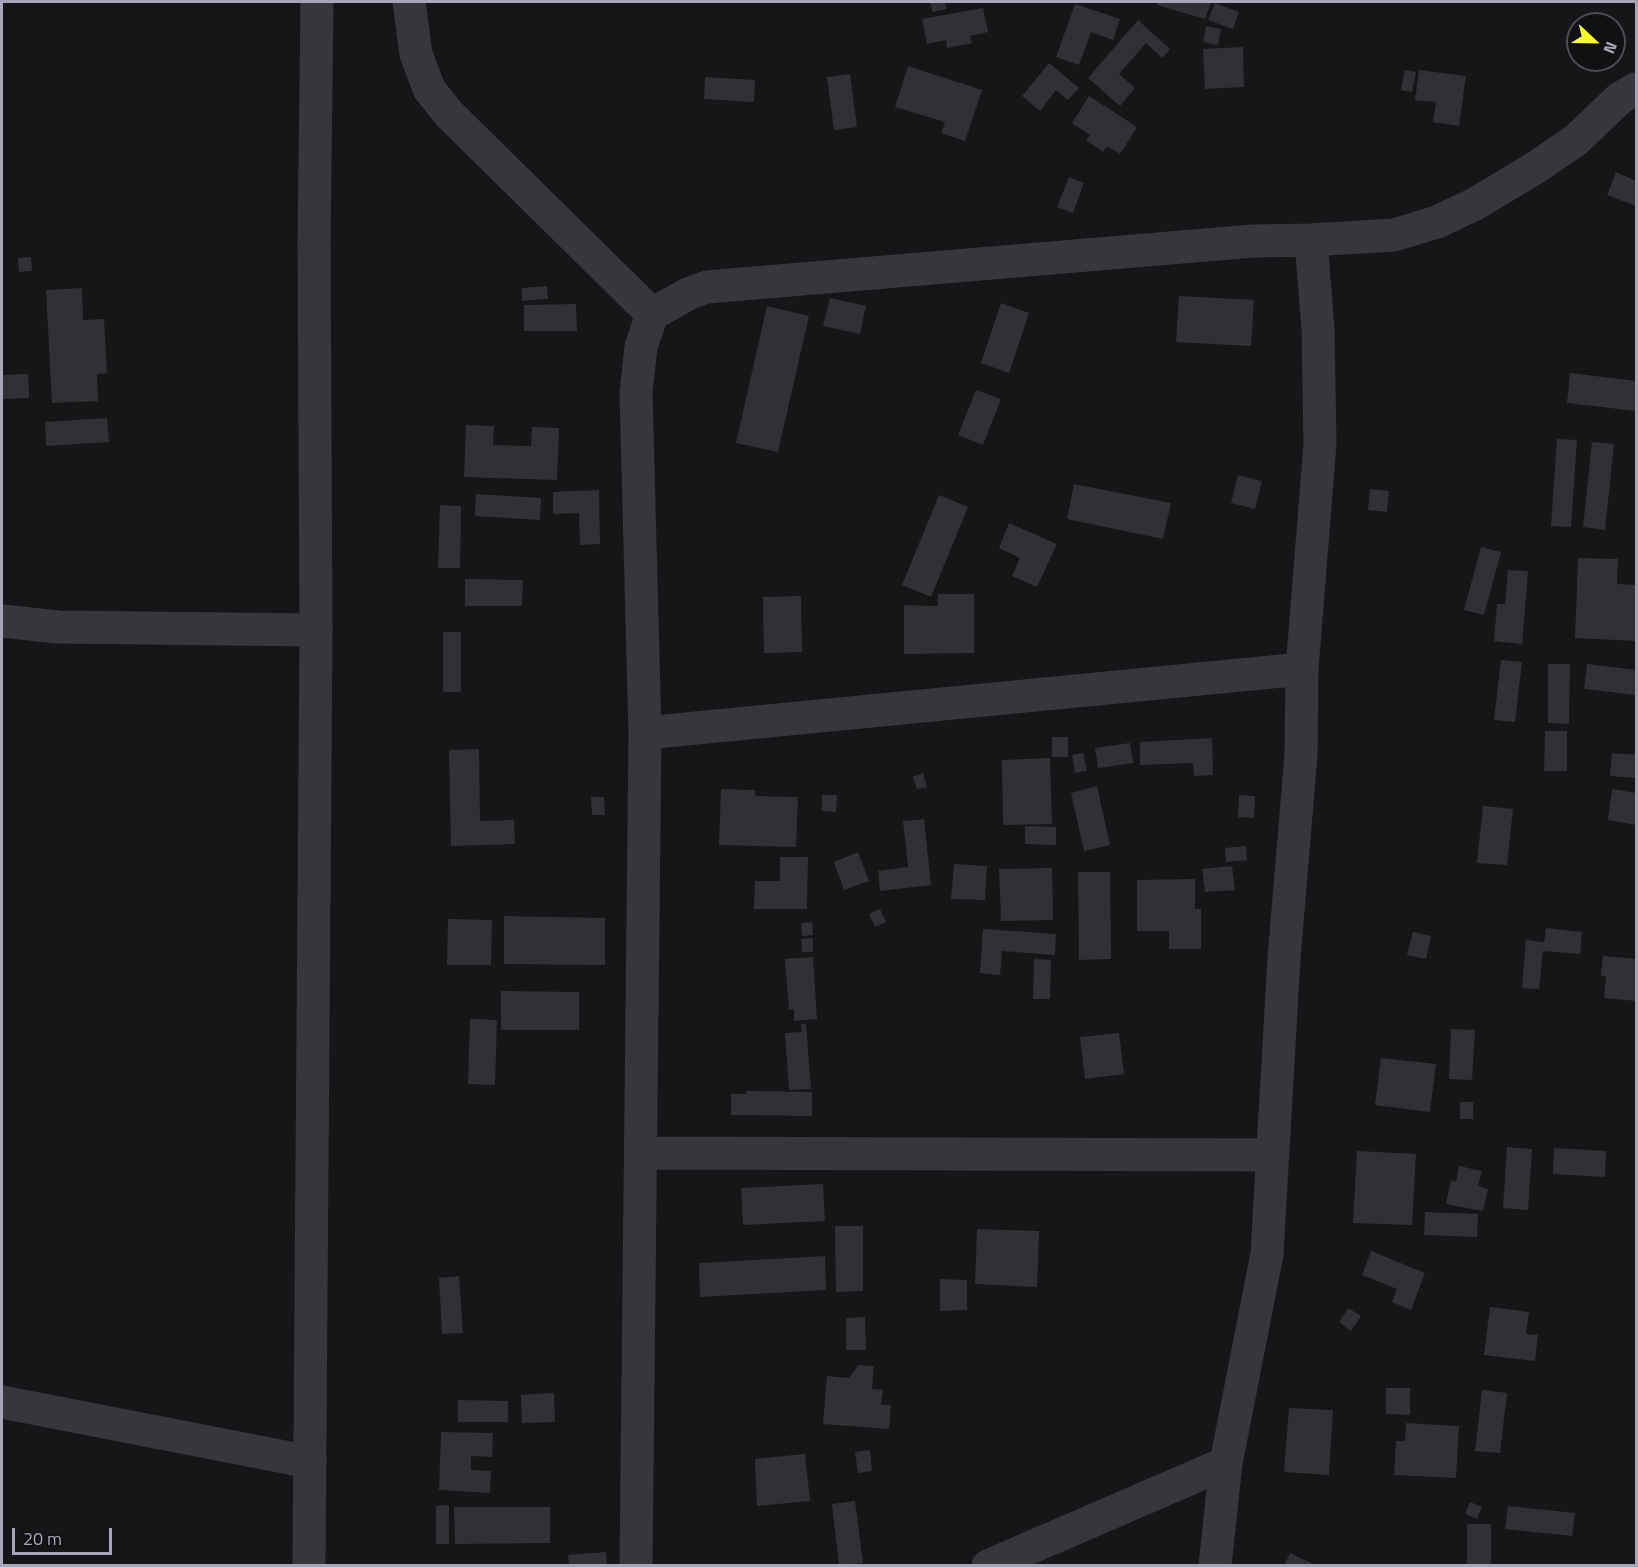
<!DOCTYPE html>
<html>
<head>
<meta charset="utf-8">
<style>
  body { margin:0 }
  #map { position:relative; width:1638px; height:1567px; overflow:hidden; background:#161518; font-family:"Titillium Web",sans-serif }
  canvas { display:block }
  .frame { position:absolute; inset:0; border:3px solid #a7a6b9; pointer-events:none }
  .north { position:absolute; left:1566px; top:12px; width:60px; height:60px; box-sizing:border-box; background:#111013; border:2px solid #4d4c55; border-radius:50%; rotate:112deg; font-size:16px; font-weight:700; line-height:24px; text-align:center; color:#a7a6b9 }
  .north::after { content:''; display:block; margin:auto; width:21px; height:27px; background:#faff26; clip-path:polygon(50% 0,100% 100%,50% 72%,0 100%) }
  .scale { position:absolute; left:12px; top:1528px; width:100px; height:27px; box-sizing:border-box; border:3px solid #a7a6b9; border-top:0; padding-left:8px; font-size:18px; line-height:21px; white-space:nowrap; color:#a7a6b9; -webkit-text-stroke:4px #111013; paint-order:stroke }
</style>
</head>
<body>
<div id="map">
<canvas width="1638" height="1567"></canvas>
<div class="frame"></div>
<div class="north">N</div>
<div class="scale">20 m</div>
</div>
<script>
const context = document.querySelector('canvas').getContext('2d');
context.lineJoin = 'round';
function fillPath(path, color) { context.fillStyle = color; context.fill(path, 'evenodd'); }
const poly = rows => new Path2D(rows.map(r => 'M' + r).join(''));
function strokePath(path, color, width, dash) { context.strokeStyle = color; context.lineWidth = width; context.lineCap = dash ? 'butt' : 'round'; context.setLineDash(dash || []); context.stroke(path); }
fillPath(poly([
  [930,2,945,2,947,9,933,12],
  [1158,2,1211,2,1205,19,1157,5],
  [1215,3,1239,12,1233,29,1208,20],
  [1075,4,1120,19,1113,40,1091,32,1079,65,1056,57],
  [983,8,988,32,970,36,972,43,947,48,946,40,927,44,922,19],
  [1138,20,1170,49,1162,58,1146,43,1119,74,1135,88,1120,106,1088,78],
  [1206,26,1221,29,1218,45,1203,42],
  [1243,47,1244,87,1205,89,1203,49],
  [1049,63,1079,88,1068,100,1056,90,1040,111,1022,96],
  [908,66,982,90,965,141,941,133,945,122,895,107],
  [1405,70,1416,72,1412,92,1401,90],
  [1419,70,1466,76,1459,126,1433,122,1436,102,1415,100],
  [850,74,857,127,834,130,827,77],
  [705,77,755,80,754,102,704,99],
  [1089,96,1137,127,1120,154,1107,146,1103,152,1086,140,1090,135,1072,123],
  [1616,172,1636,181,1636,206,1607,195],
  [1069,177,1084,183,1073,213,1057,207],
  [31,257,32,271,19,272,18,258],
  [547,286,548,299,522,301,522,288],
  [82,288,83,320,104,319,107,373,97,374,98,401,52,403,46,290],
  [1179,296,1254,300,1251,346,1176,342],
  [830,298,866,306,860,334,823,326],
  [1001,303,1029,313,1009,373,981,363],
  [576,304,577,331,524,331,524,305],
  [767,306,809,316,778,452,736,443],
  [1570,373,1636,381,1636,411,1567,403],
  [28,374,29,398,2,399,2,375],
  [976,390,1001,399,983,445,958,435],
  [107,418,109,442,46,446,45,422],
  [466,425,494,426,493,445,531,446,532,427,559,428,557,480,464,477],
  [1557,439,1577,440,1571,527,1551,526],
  [1592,442,1614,444,1605,530,1583,527],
  [1238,475,1262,481,1255,509,1231,503],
  [1074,484,1171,503,1163,539,1067,519],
  [1370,489,1389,491,1387,512,1368,510],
  [599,490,600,544,580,545,579,513,553,514,553,492],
  [476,494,541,498,540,520,475,516],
  [939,495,968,507,931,597,902,585],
  [440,505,461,506,460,568,438,568],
  [1009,523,1057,544,1037,587,1012,576,1020,558,999,548],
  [1481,547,1501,552,1484,615,1464,610],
  [1578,558,1618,559,1617,584,1636,585,1636,641,1575,638],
  [1508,570,1528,571,1522,644,1494,641,1497,604,1505,604],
  [465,579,523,580,522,606,465,606],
  [938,594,974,594,974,653,904,654,904,605,938,606],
  [801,596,802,652,764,653,763,597],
  [443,632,461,632,461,692,443,692],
  [1501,660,1522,662,1515,722,1494,720],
  [1548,664,1570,664,1569,724,1548,723],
  [1587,664,1636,670,1636,695,1584,689],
  [1545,731,1567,731,1567,771,1544,771],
  [1052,737,1068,737,1068,757,1052,757],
  [1212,738,1213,775,1194,776,1193,763,1140,765,1140,742],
  [1130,743,1133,763,1098,768,1095,748],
  [479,749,480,821,514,820,515,844,451,846,449,750],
  [1083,753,1087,771,1075,773,1072,755],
  [1612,753,1636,755,1636,778,1610,776],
  [1050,758,1052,824,1003,825,1002,760],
  [923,773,927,787,917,789,913,777],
  [1097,786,1110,845,1084,851,1071,793],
  [721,789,755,790,755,796,798,797,796,847,719,845],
  [1612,789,1636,793,1636,825,1608,820],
  [822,795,837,795,836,812,822,811],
  [1239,795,1255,796,1254,818,1238,817],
  [591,797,604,797,605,815,592,815],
  [1483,806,1513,809,1507,865,1477,863],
  [924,819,931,885,880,891,878,871,908,867,903,821],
  [1025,826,1056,827,1056,845,1025,844],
  [1246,846,1247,860,1226,862,1225,848],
  [858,852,869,881,844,890,834,862],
  [780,857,808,857,807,909,754,909,755,881,780,881],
  [954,864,987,866,985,900,951,899],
  [1232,866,1235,890,1205,892,1202,869],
  [1052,868,1053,920,1001,921,999,869],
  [1078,872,1110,872,1111,959,1079,960],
  [1195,879,1195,909,1201,909,1201,949,1169,949,1169,931,1137,931,1137,880],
  [880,909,886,922,875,927,869,914],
  [504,916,605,918,605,965,504,964],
  [448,919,492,920,491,965,447,965],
  [812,922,813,935,802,936,801,923],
  [1546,928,1582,932,1580,954,1543,951,1539,989,1522,988,1526,940,1544,942],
  [983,929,1056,934,1055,955,1002,951,1000,975,980,973],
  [1413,932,1431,936,1426,959,1407,955],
  [813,938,813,952,802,952,801,939],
  [1603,956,1636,959,1636,1001,1604,998,1606,976,1601,976],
  [813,957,817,1019,794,1021,794,1009,789,1010,785,959],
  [1034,959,1051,960,1050,999,1033,999],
  [501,991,579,992,579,1030,501,1030],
  [470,1019,497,1020,495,1085,468,1084],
  [801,1024,806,1024,811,1089,789,1090,785,1033,802,1032],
  [1451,1029,1475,1030,1472,1080,1449,1079],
  [1119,1033,1124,1074,1085,1079,1080,1037],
  [1381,1058,1436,1064,1430,1112,1375,1105],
  [746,1091,812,1092,812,1116,731,1115,731,1094,746,1094],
  [1460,1102,1473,1102,1473,1119,1460,1119],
  [1507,1147,1532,1149,1528,1210,1503,1208],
  [1554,1148,1606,1151,1605,1177,1553,1174],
  [1357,1151,1416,1154,1412,1225,1353,1223],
  [1459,1166,1482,1171,1478,1186,1488,1189,1483,1211,1446,1204,1451,1180,1456,1182],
  [823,1184,825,1221,743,1225,741,1188],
  [1425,1212,1478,1214,1477,1237,1424,1235],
  [835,1226,863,1226,863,1291,836,1292],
  [977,1229,1039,1231,1037,1287,975,1284],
  [1371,1251,1425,1273,1411,1310,1392,1302,1397,1289,1362,1275],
  [825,1256,826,1290,700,1297,699,1263],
  [459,1276,463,1333,442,1334,439,1278],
  [940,1279,967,1280,967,1310,940,1311],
  [1490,1307,1529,1312,1526,1334,1538,1335,1535,1361,1484,1355],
  [1348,1308,1361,1316,1351,1331,1339,1322],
  [865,1317,866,1350,846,1350,846,1318],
  [858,1365,874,1366,872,1389,883,1390,881,1405,891,1405,889,1429,823,1424,827,1376,849,1378],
  [1386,1388,1410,1388,1410,1415,1386,1414],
  [1482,1390,1507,1393,1500,1453,1475,1451],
  [554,1393,555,1422,522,1423,521,1395],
  [458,1400,508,1401,508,1422,458,1422],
  [1289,1408,1333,1410,1329,1475,1284,1472],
  [1406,1423,1459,1426,1456,1478,1394,1475,1396,1441,1405,1441],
  [441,1432,493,1433,492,1457,471,1456,471,1470,491,1471,490,1493,439,1490],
  [870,1450,872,1471,858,1473,855,1452],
  [805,1454,810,1501,757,1506,755,1459],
  [855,1501,863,1563,839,1565,832,1504],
  [1470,1502,1482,1507,1477,1519,1465,1514],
  [449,1505,449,1544,436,1544,436,1506],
  [1508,1506,1575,1513,1572,1536,1505,1529],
  [454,1507,550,1507,550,1543,455,1544],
  [1467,1524,1491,1524,1491,1566,1467,1566],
  [606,1552,607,1566,569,1566,568,1555],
  [1290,1553,1313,1564,1313,1566,1284,1566]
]), '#313034');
strokePath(poly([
  [409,2,416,54,429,89,449,114,652,314],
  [1311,240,1394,235,1437,222,1475,204,1535,168,1576,140,1620,98,1636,89],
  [2,621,58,627,316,630],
  [645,733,1302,669],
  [641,1153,1273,1155],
  [2,1402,310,1462],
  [636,1566,645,733,636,392,641,347,652,314,690,293,707,287,1253,241,1311,240,1318,329,1320,444,1302,669,1301,755,1284,958,1267,1254,1226,1463,1215,1566],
  [988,1566,1226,1463]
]), '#37363d', 33);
strokePath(poly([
  [309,1566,316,630,314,244,317,2]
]), '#37363d', 33);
</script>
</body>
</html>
